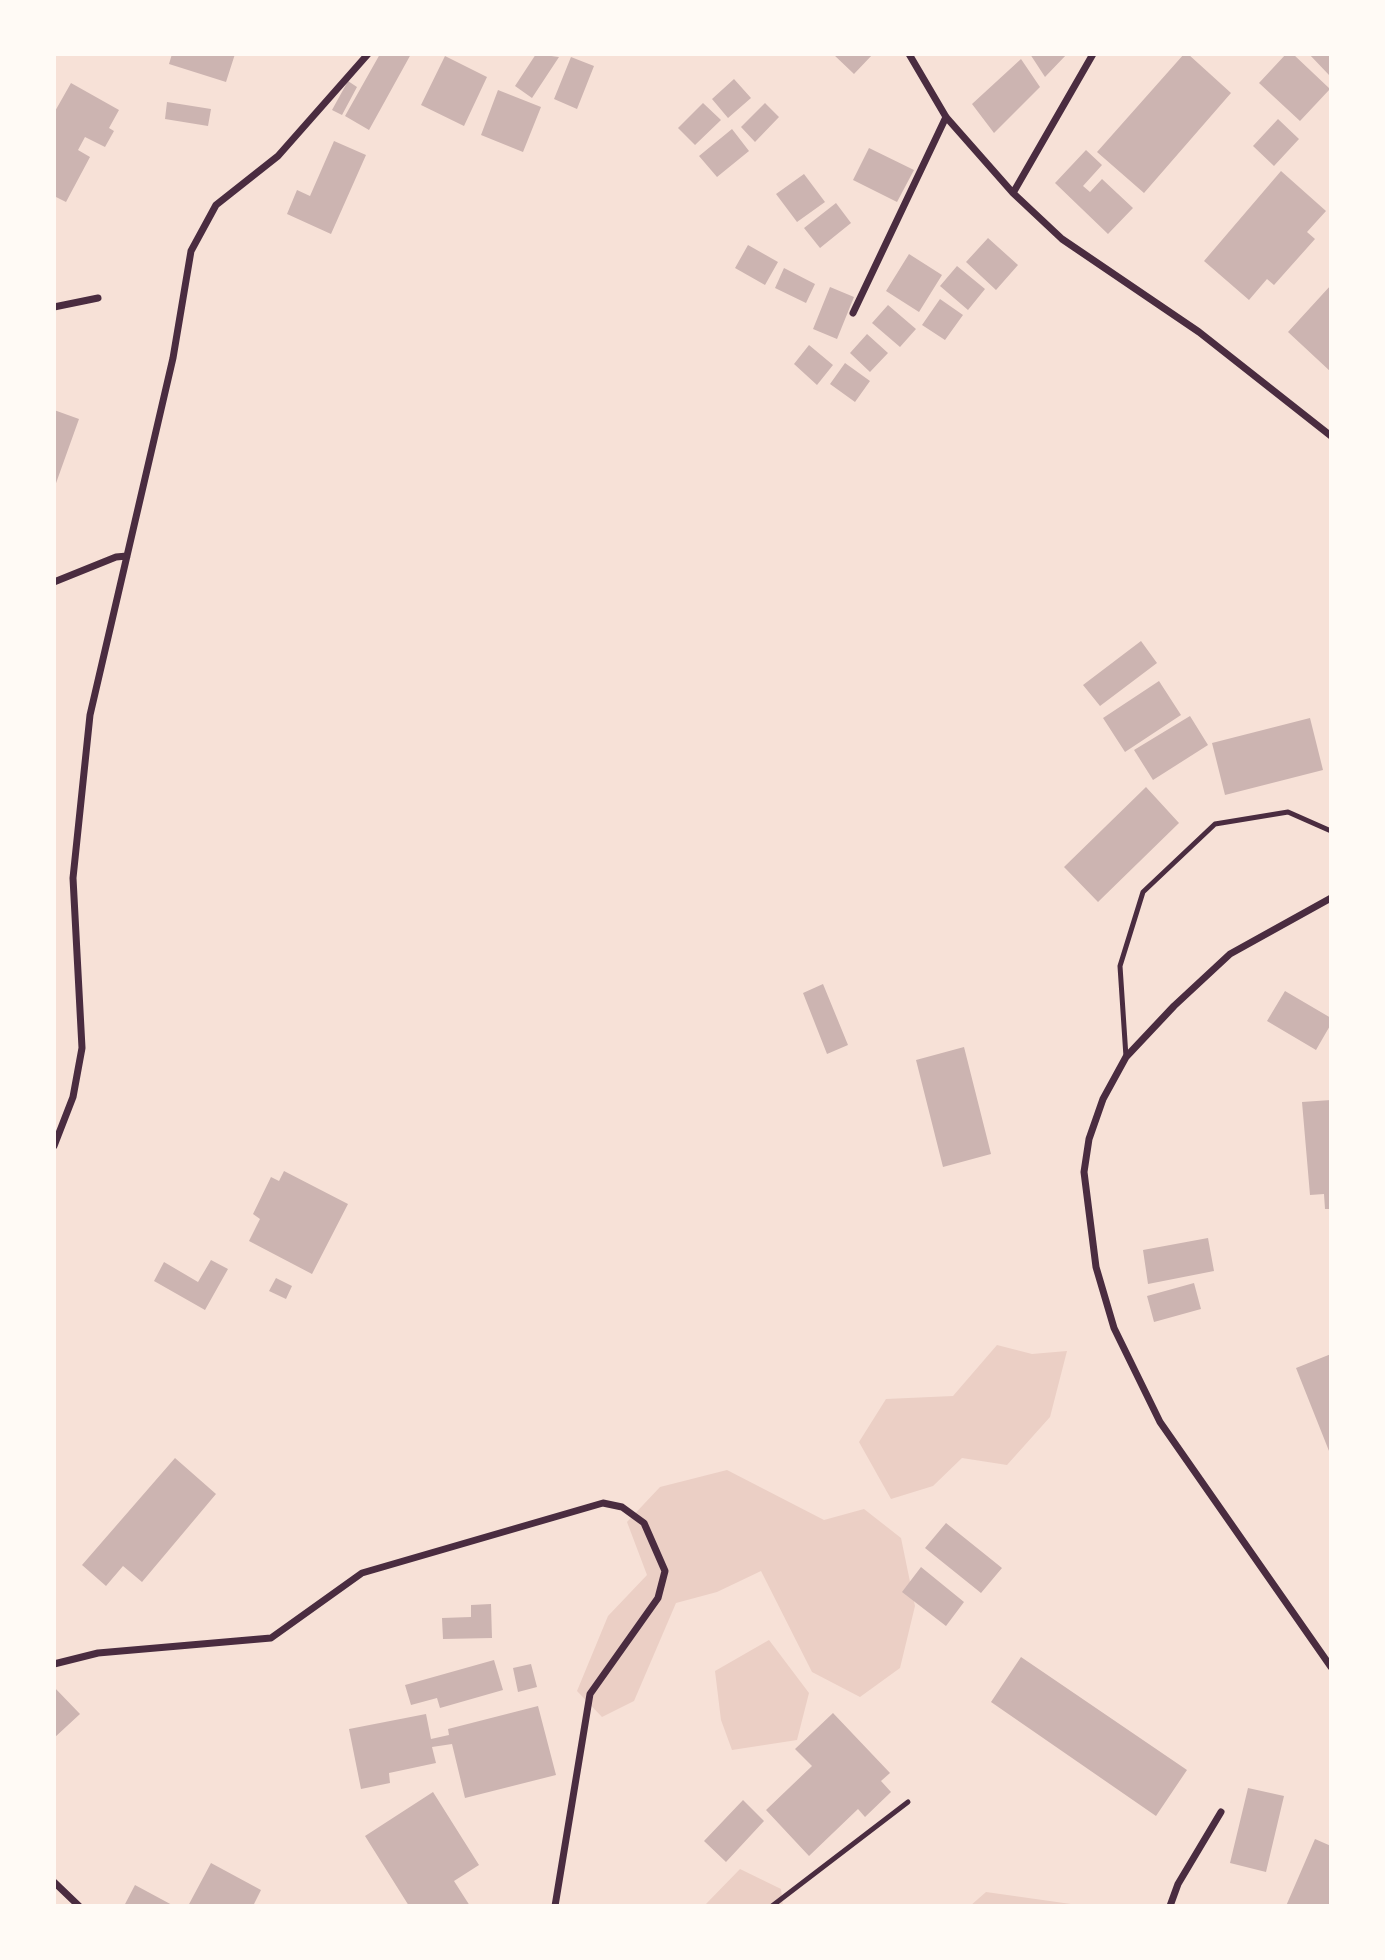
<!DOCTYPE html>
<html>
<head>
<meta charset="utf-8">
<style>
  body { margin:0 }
  #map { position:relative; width:1385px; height:1960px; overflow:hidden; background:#f7e1d7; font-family:"IBM Plex Serif",serif }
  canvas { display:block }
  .frame { position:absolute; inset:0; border:56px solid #fffaf5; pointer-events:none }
</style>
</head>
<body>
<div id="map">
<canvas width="1385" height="1960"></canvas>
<div class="frame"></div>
</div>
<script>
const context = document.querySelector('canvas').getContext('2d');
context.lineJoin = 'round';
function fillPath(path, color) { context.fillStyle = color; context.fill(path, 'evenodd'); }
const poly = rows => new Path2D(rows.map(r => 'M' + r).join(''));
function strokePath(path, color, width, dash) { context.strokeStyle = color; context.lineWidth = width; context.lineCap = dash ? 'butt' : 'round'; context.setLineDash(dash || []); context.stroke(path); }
fillPath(poly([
  [997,1345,1032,1354,1067,1351,1050,1417,1007,1465,962,1458,933,1486,891,1499,859,1442,886,1399,953,1396],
  [727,1470,824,1520,864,1509,901,1538,915,1606,900,1668,860,1697,812,1672,761,1571,717,1592,676,1603,634,1701,602,1717,577,1691,608,1616,647,1575,627,1522,660,1487],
  [769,1640,809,1693,797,1740,732,1750,721,1720,715,1671],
  [740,1869,781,1889,783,1906,704,1906],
  [986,1892,1085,1906,970,1906]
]), '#ebcfc5');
fillPath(poly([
  [172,54,235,54,226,82,169,64],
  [380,54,411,54,369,130,345,116],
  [536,54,559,57,532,98,515,86],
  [833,54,873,54,854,74],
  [1030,54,1067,54,1045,77],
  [1184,54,1188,54,1231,93,1144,193,1097,152],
  [1286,54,1293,54,1330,89,1300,121,1259,83],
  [1309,54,1331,54,1331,73,1329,75],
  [445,56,487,77,464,126,421,105],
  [571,57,594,66,577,109,554,99],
  [1021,59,1040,87,994,133,972,104],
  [734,79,751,98,728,118,712,99],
  [348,81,357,87,342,115,332,110],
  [71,83,119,110,109,128,114,131,105,147,85,137,78,150,90,157,66,202,54,196,54,113],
  [498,90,541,107,523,152,481,135],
  [167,102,211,109,208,126,165,119],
  [703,103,721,120,695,145,678,128],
  [765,103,779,117,755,142,741,127],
  [1278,119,1299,139,1274,166,1253,146],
  [732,129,749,151,717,177,699,156],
  [334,141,366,155,331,234,287,214,297,190,310,196],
  [869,148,914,170,897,202,853,180],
  [1086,150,1102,165,1083,186,1090,192,1102,179,1133,208,1108,234,1055,183],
  [1281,171,1326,211,1307,232,1315,239,1274,285,1267,279,1249,300,1204,261],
  [804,174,825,202,797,222,776,194],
  [836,203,851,223,820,248,804,228],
  [988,238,1018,265,996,290,966,262],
  [748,245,778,262,765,285,735,268],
  [909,254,942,275,919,312,886,291],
  [957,266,985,289,968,310,940,286],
  [784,268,815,284,806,303,775,288],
  [1331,285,1331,372,1288,332],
  [830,287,854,297,837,339,813,329],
  [940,299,963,315,945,340,922,325],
  [888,305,916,329,900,347,872,323],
  [867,334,888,353,870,372,850,353],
  [809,345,833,365,817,385,794,364],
  [845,363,870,381,855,402,830,384],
  [54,410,79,419,55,486,54,486],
  [1141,641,1157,663,1100,706,1083,685],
  [1159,681,1181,715,1125,752,1103,718],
  [1190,716,1208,745,1153,780,1134,750],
  [1310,718,1323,770,1225,795,1212,743],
  [1146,787,1179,823,1098,902,1064,867],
  [823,984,848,1045,827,1054,803,993],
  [1285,991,1331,1018,1331,1024,1316,1050,1267,1021],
  [964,1047,991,1154,943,1167,916,1060],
  [1331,1100,1331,1209,1325,1209,1324,1194,1310,1195,1302,1102],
  [284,1171,348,1204,312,1274,249,1241,260,1219,253,1214,271,1177,279,1181],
  [1208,1238,1214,1271,1148,1284,1143,1250],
  [211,1260,228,1269,205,1310,154,1281,164,1262,198,1282],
  [276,1278,292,1286,286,1299,269,1291],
  [1194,1283,1201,1309,1154,1322,1147,1296],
  [1331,1354,1331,1456,1296,1368],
  [175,1458,216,1494,142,1582,123,1566,106,1586,82,1565],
  [946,1523,1002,1568,981,1593,925,1548],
  [921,1567,964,1602,946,1626,902,1592],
  [491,1604,492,1638,443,1639,442,1618,471,1617,471,1605],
  [1021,1657,1187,1770,1156,1816,991,1702],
  [494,1660,503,1690,440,1708,437,1698,411,1705,405,1685],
  [531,1664,537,1687,518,1692,513,1668],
  [54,1687,80,1714,54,1738],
  [538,1706,556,1775,465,1798,452,1744,432,1747,436,1763,389,1773,390,1783,361,1789,349,1729,426,1714,431,1739,449,1735,448,1729],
  [833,1713,890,1773,881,1781,891,1792,865,1817,858,1809,809,1856,766,1810,812,1766,795,1749],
  [1248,1788,1284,1796,1266,1872,1230,1863],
  [433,1792,479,1865,454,1881,470,1906,409,1906,365,1836],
  [743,1800,764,1821,726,1862,704,1841],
  [1315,1839,1331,1846,1331,1906,1286,1906],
  [211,1863,261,1890,253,1906,188,1906],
  [135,1885,174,1906,124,1906]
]), '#ccb4b1');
strokePath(poly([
  [1126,1057,1120,966,1143,892,1215,824,1288,812,1331,831],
  [772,1906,908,1802]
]), '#4a2c40', 5);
strokePath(poly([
  [909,54,946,117,1013,193,1062,239,1199,332,1331,436],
  [1013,193,1093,54],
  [54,307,98,298],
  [853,313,946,117],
  [54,582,116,557,127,556],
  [1331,898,1230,954,1174,1006,1126,1057,1103,1099,1089,1139,1084,1172,1096,1267,1114,1328,1160,1422,1331,1667],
  [54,1146,73,1097,82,1048,73,878,90,715,173,358,191,251,216,205,278,156,368,54],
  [54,1664,98,1653,271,1638,362,1573,603,1503,622,1507,644,1523,665,1571,658,1598,590,1694,555,1906],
  [54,1882,79,1906],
  [1170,1906,1178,1884,1221,1812]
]), '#4a2c40', 7);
</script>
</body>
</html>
